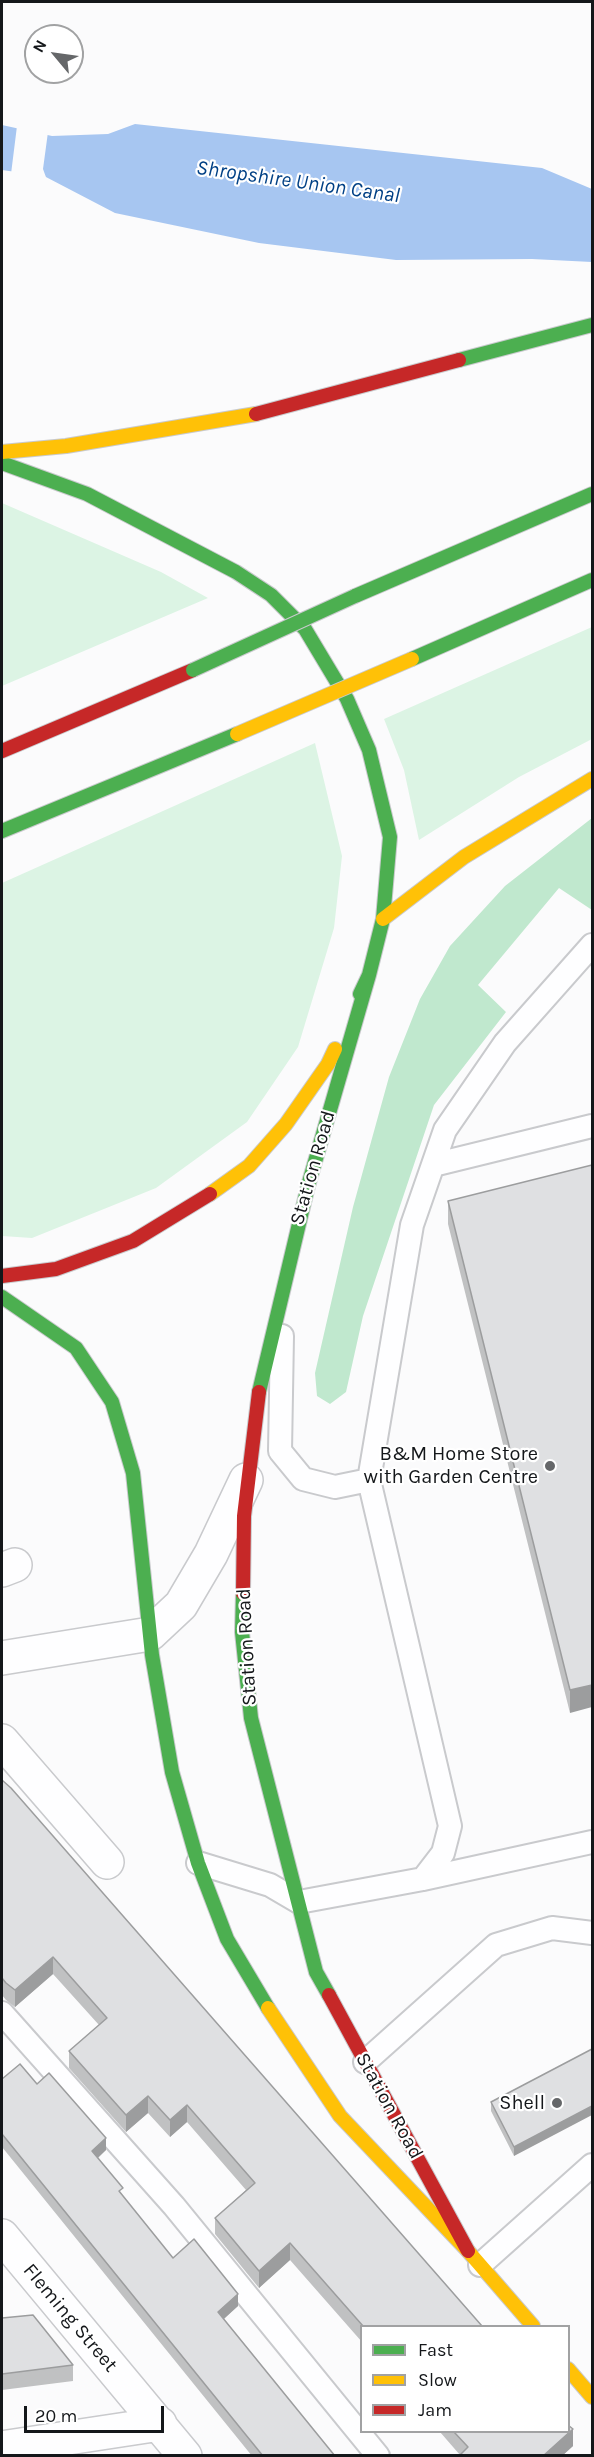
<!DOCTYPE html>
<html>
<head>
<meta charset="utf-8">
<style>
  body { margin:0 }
  #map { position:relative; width:594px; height:2457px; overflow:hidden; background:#fbfbfc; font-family:Karla,sans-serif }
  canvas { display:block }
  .frame { position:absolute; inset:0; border:3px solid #14171a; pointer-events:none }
  .legend { position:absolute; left:360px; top:2325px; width:210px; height:108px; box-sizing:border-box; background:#fff; border:2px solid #a1a2a3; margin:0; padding:8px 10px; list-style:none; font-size:18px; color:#14171a }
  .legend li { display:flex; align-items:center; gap:12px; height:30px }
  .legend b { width:30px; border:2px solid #a1a2a3 }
  .north { position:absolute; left:24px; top:24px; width:60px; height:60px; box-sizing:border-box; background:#fff; border:2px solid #a1a2a3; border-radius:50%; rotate:299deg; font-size:16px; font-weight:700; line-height:24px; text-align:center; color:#14171a }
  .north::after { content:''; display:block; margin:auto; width:21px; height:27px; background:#656769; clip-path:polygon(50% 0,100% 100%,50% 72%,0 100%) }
  .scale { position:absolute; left:24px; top:2406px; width:140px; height:27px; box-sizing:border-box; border:3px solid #14171a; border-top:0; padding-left:8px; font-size:18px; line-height:21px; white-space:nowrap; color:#14171a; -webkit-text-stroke:4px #fff; paint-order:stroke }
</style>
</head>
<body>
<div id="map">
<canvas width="594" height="2457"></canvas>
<div class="frame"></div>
<ul class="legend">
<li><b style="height:8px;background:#4caf50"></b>Fast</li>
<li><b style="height:8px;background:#ffc107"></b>Slow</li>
<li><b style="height:8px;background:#c62828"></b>Jam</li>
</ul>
<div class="north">N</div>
<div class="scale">20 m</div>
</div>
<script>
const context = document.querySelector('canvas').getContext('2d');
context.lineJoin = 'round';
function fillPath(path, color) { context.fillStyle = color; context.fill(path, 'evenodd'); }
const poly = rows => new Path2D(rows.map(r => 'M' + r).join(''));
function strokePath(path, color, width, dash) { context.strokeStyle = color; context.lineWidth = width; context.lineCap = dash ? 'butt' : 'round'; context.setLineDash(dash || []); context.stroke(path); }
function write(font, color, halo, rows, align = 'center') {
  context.font = font + ' Karla,sans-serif'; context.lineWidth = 4.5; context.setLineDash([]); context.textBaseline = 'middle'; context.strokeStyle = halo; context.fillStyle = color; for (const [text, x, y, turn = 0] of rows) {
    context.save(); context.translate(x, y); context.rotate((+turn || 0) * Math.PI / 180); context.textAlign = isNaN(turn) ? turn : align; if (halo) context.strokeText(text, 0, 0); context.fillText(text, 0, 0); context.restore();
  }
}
fillPath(poly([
  [2,503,161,572,208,598,2,686],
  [592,627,592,739,519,777,419,840,404,770,384,719],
  [315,743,342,856,334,928,298,1047,247,1122,156,1188,32,1238,2,1236,2,883]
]), '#dcf4e4');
fillPath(poly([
  [592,818,592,910,559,888,478,985,506,1012,434,1105,363,1316,346,1392,330,1404,317,1396,315,1373,353,1207,389,1077,420,999,450,946,505,886]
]), '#c0e8ce');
fillPath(poly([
  [135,124,542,168,592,189,592,262,532,259,396,260,259,243,115,213,44,176,2,170,2,125,52,136,108,134]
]), '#a7c6f1');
fillPath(poly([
  [17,126,48,132,43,169,47,180,11,174]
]), '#fbfbfc');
const lane = poly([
  [433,1165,592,1126],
  [282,1336,280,1451,303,1479,335,1487,369,1480],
  [198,1863,270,1885,299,1902,423,1879,592,1842],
  [423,1879,443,1853,450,1826,369,1480,412,1225,445,1130,505,1043,592,945],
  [2,2013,174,2206,378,2456],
  [365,2062,496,1945,552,1928,592,1933],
  [480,2265,592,2165]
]);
const street = poly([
  [2,1570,15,1565],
  [2,1658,150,1634,181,1605,211,1554,246,1480],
  [2,1741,107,1862],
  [2,2236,185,2456],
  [2,2448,160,2424]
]);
const fast = poly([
  [459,360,592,325],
  [2,463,87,494,236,572,271,595,305,629,347,699,369,750,390,837,383,919,369,975,360,994],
  [355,596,592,494],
  [412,659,592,580],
  [2,831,237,734],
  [2,1297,76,1348,112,1402,133,1473,152,1655,172,1772,198,1863,227,1939,268,2008],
  [259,1392,308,1186,369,975],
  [243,1593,242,1632,251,1718,316,1972,329,1995]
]);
const slow = poly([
  [2,452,66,446,256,414],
  [383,919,464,857,592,779],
  [210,1194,249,1166,286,1124,328,1064,335,1049],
  [268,2008,340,2116,468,2251,533,2326],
  [568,2369,592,2397]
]);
const jam = poly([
  [256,414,459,360],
  [2,751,193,670],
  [2,1276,56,1269,133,1241,210,1194],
  [243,1593,244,1516,259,1392],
  [329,1995,468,2251]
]);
strokePath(lane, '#c9cacd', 26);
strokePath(street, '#c9cacd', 36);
strokePath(fast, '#c9cacd', 16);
strokePath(slow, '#c9cacd', 16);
strokePath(jam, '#c9cacd', 16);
strokePath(lane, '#fefeff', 22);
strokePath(street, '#fefeff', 33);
strokePath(fast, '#4caf50', 14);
strokePath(slow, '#ffc107', 14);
strokePath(jam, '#c62828', 14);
const fastBridge = poly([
  [193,670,355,596]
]);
const slowBridge = poly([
  [237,734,412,659]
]);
strokePath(fastBridge, '#c9cacd', 16, []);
strokePath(slowBridge, '#c9cacd', 16, []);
strokePath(fastBridge, '#4caf50', 14);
strokePath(slowBridge, '#ffc107', 14);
fillPath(poly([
  [592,1165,570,1713,448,1224,448,1201],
  [2,1780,482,2326,362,2326,362,2342,290,2260,259,2288,215,2234,215,2218,246,2190,187,2122,170,2137,148,2113,126,2132,69,2068,69,2051,99,2025,53,1974,15,2007,6,2000,2,1995],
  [592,2049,514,2156,491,2111,491,2102],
  [2,2079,37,2084,106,2150,98,2158,123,2196,173,2258,238,2306,224,2319,335,2456,252,2456,2,2147],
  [2,2318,73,2365,73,2381,2,2390],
  [440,2432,568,2432,573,2446,562,2456,459,2456,460,2455]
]), '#c0c1c2');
fillPath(poly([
  [592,1685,592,1707,570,1713,570,1690],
  [53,1957,53,1974,15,2007,15,1990],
  [148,2096,148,2113,126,2132,126,2115],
  [187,2105,187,2122,170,2137,170,2120],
  [592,2106,592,2115,514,2156,514,2147],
  [106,2138,106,2150,92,2163,92,2151],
  [290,2243,290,2260,259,2288,259,2271],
  [238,2294,238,2306,218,2324,218,2312],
  [573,2429,573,2446,562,2456,543,2456]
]), '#9c9d9e');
const building = poly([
  [592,1165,592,1685,570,1690,448,1201,592,1165],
  [2,1780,11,1788,482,2326,363,2326,290,2243,259,2271,215,2218,255,2183,187,2105,170,2120,148,2096,126,2115,69,2051,107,2018,53,1957,15,1990,6,1983,2,1978,2,1780],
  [592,2049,592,2106,514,2147,491,2102,592,2049],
  [20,2064,37,2084,49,2073,106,2138,92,2151,123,2188,119,2191,173,2258,194,2239,238,2294,218,2312,335,2456,263,2456,2,2134,2,2079,20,2064],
  [33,2315,73,2365,2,2374,2,2318,33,2315],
  [568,2425,573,2429,543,2456,459,2456,468,2447,454,2432,568,2432,568,2425]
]);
fillPath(building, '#dfe0e2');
strokePath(building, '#9c9d9e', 1.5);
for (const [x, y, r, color] of [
  [550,1466,6,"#656769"],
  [557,2103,6,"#656769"]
]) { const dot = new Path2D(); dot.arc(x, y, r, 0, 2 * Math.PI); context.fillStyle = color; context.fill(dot); strokePath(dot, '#fff', 2); }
write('20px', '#14171a', '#fff', [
  ["Station Road",313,1168,-74],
  ["Station Road",247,1647,-93],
  ["Station Road",389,2106,61],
  ["Fleming Street",70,2318,50]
]);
write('20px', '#14171a', '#fff', [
  ["B&M Home Store",538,1454],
  ["with Garden Centre",538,1477],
  ["Shell",545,2103]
], 'right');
write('italic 21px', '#004085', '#fff', [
  ["Shropshire Union Canal",298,182,8]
]);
</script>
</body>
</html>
